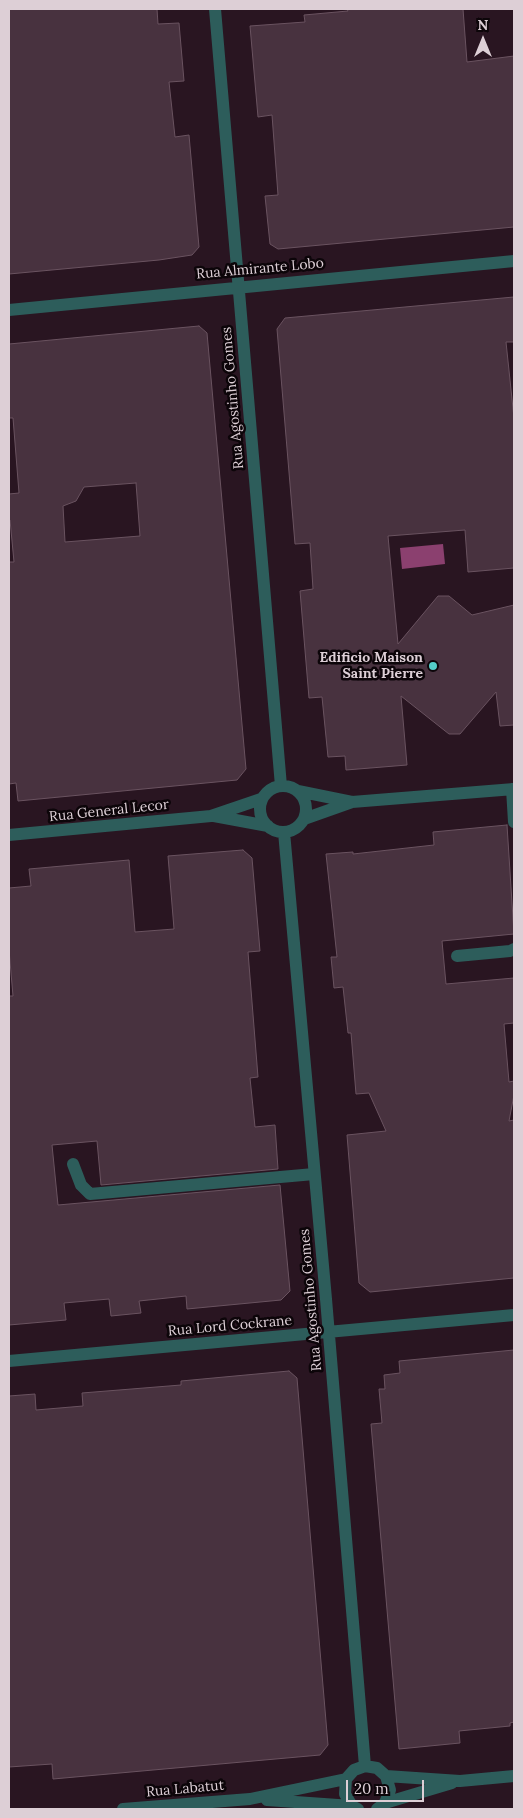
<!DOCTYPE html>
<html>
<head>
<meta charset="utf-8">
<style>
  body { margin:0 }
  #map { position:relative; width:523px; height:1818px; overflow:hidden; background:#291521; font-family:Lora,serif }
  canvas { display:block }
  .frame { position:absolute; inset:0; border:10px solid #ddcfd6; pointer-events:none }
  .north { position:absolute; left:458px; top:15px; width:50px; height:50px; -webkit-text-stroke:4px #0c0509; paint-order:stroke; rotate:0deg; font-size:14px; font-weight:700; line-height:20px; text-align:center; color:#ddcfd6 }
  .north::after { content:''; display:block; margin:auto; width:18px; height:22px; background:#ddcfd6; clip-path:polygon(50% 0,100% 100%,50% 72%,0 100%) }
  .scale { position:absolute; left:346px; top:1780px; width:78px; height:22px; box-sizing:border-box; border:2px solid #ddcfd6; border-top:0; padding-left:6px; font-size:15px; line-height:18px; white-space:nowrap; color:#ddcfd6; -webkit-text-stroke:4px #0c0509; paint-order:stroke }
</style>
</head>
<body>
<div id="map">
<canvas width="523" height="1818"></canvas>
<div class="frame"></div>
<div class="north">N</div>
<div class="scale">20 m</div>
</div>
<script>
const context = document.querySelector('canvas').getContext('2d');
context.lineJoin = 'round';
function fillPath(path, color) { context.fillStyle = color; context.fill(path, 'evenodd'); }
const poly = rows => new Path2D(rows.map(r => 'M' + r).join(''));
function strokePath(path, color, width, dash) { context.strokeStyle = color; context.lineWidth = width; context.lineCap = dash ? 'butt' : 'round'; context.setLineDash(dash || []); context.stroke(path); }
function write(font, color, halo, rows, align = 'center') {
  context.font = font + ' Lora,serif'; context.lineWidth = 5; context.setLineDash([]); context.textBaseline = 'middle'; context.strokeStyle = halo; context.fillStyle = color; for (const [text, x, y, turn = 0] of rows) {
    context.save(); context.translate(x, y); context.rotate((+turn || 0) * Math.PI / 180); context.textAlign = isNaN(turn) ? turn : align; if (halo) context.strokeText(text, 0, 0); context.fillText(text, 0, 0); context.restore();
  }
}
fillPath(poly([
  [443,544,445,564,402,569,400,548]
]), '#8b406f');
const building = poly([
  [9,9,157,9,158,24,179,23,184,81,169,82,175,137,189,135,199,247,192,255,159,260,9,274,9,9],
  [347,9,463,9,467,62,514,56,514,227,278,249,270,244,265,196,278,195,272,115,258,117,250,26,305,22,304,15,348,11,347,9],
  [514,297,514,342,506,342,514,418,514,568,468,572,465,530,388,536,398,644,438,596,449,596,472,615,514,605,514,725,500,726,496,692,460,734,449,734,401,696,407,765,346,770,345,756,328,757,322,697,309,698,300,591,313,589,310,543,295,544,277,329,285,318,514,297],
  [199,326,207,333,246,769,237,780,18,801,16,783,9,784,9,562,14,562,10,520,9,520,9,494,19,493,13,418,9,418,9,344,199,326],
  [136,483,140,536,65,542,63,506,76,501,84,487,136,483],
  [507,825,514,934,442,941,446,984,514,978,514,1023,504,1024,509,1082,514,1081,514,1095,509,1121,514,1120,514,1278,370,1292,359,1283,347,1135,386,1131,369,1093,356,1094,351,1033,348,1033,343,987,334,988,331,957,337,957,326,854,353,852,353,854,434,845,433,832,507,825],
  [243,850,252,858,260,951,248,952,258,1077,250,1078,255,1127,275,1125,278,1169,101,1185,97,1141,52,1145,58,1205,280,1185,290,1291,281,1300,187,1309,186,1296,139,1301,141,1313,111,1316,109,1299,64,1303,66,1320,9,1325,9,996,13,996,9,950,9,888,31,886,29,869,129,860,135,932,174,929,168,856,243,850],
  [514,1350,514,1722,510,1723,510,1726,459,1731,460,1743,399,1749,371,1424,382,1423,379,1389,385,1389,384,1375,400,1373,399,1361,514,1350],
  [289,1371,297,1378,328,1745,320,1755,53,1779,52,1764,9,1767,9,1396,35,1394,36,1410,83,1406,82,1393,181,1385,181,1381,289,1371]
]);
fillPath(building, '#48323f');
strokePath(building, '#6a5360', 1);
strokePath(poly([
  [215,9,281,786],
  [9,310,514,261],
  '260 809a23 23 0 1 1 46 0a23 23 0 1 1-46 0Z',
  [512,789,514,822],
  [298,791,352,802],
  [214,816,268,826],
  [304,819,352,802,514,789],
  [284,832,326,1299,365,1766],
  [9,835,211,816,261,799],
  [457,956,510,951,514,949],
  [73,1164,81,1185,90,1194,314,1174],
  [9,1361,514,1315],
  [386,1776,460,1781,514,1776],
  [267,1800,352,1806],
  [385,1803,452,1783],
  [123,1809,250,1799,346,1779],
  [358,1809,352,1806,345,1794,346,1779,354,1770,365,1766,377,1768,386,1776,390,1790,385,1803,377,1809]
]), '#2d5d5b', 12);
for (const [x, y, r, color] of [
  [433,666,5,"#54cdc8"]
]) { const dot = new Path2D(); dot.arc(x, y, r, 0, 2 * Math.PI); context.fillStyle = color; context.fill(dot); strokePath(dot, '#0c0509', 2); }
write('14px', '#ddcfd6', '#0c0509', [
  ["Rua Almirante Lobo",260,269,-5],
  ["Rua Agostinho Gomes",233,398,-95],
  ["Rua General Lecor",109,811,-6],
  ["Rua Agostinho Gomes",311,1300,-95],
  ["Rua Lord Cockrane",230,1326,-5],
  ["Rua Labatut",185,1789,-5]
]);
write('bold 14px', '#ddcfd6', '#0c0509', [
  ["Edificio Maison",423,658],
  ["Saint Pierre",423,674]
], 'right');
</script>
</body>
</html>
